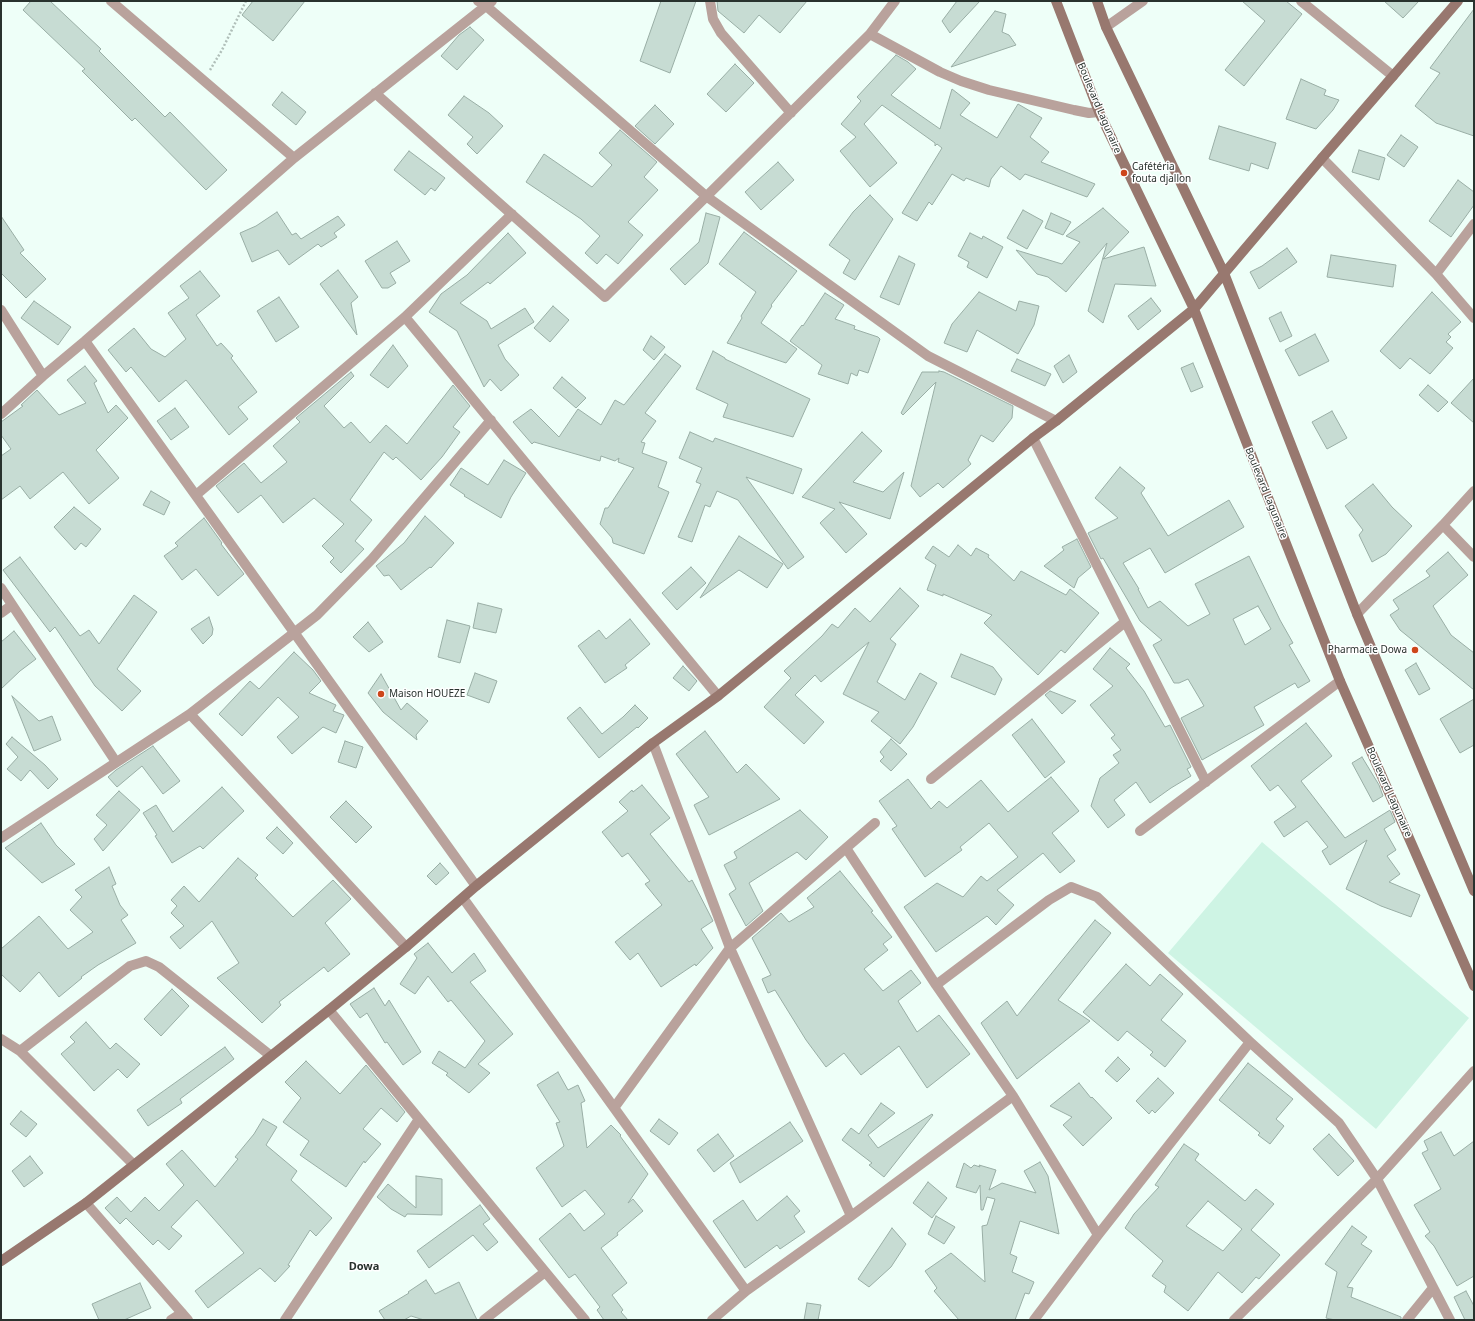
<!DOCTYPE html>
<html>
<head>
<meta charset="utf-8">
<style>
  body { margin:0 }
  #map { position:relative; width:1475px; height:1321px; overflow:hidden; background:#eefff8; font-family:"Noto Sans",sans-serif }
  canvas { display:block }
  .frame { position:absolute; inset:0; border:2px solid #29322e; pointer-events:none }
</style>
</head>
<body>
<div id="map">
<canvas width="1475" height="1321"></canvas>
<div class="frame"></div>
</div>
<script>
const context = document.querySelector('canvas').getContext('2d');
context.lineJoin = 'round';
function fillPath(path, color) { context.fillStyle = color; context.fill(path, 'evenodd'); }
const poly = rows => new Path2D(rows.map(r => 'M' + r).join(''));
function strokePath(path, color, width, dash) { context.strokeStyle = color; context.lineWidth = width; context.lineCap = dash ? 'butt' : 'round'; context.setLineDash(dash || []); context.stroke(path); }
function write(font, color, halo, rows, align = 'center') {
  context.font = font + ' "Noto Sans",sans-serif'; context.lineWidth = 3; context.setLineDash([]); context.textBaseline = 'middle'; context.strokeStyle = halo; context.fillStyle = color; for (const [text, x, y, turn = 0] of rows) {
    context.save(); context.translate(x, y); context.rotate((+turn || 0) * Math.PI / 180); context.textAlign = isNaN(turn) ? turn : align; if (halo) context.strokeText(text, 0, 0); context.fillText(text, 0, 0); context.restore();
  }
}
fillPath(poly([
  [1262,842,1469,1018,1376,1129,1168,953]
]), '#cef4e4');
const building = poly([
  [31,1,50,1,101,49,99,51,165,117,170,112,227,170,206,190,135,118,132,121,82,71,85,69,23,10,31,1],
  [253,1,305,1,273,41,242,15,253,1],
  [661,1,696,1,670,73,640,61,661,1],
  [717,1,807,1,780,33,759,15,744,33,718,11,717,1],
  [957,1,980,1,950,33,942,21,957,1],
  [1242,1,1286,1,1302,14,1244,86,1225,70,1265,21,1242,1],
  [1384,1,1419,1,1403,18,1384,1],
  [1474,9,1474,136,1436,123,1415,106,1440,73,1430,68,1474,9],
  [995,11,1006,14,1002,32,1009,35,1016,45,951,67,995,11],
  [470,27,484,40,457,70,441,56,459,35,470,27],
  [896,55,908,62,916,69,891,95,940,129,952,89,970,103,960,115,997,138,1018,104,1042,118,1030,137,1049,152,1041,162,1095,184,1087,197,1025,174,1020,180,1001,166,991,179,989,187,966,178,964,181,952,174,932,205,929,202,917,221,902,213,942,148,937,144,935,146,935,143,882,105,864,124,897,163,870,187,840,151,856,137,841,124,861,101,857,97,896,55],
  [735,64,754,83,726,112,707,94,735,64],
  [1301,79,1326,90,1324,95,1339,100,1333,110,1316,129,1286,119,1301,79],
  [282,92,306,112,296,125,272,105,282,92],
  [464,96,489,113,503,126,477,154,467,144,473,137,448,115,464,96],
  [655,105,674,124,655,144,635,126,655,105],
  [1219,126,1276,143,1268,169,1251,163,1249,171,1209,159,1219,126],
  [620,130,657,162,644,177,658,190,628,222,643,235,618,264,606,254,597,264,585,253,600,236,581,219,526,182,544,154,592,187,612,165,599,153,620,130],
  [1401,135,1418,147,1404,167,1387,155,1401,135],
  [1359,150,1385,158,1379,180,1352,172,1359,150],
  [409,151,445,178,435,191,431,188,425,195,394,170,409,151],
  [778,162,794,180,761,210,745,192,778,162],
  [1458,180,1474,192,1474,205,1451,237,1429,221,1458,180],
  [870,195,893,219,855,280,843,273,850,260,829,245,853,212,870,195],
  [1103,208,1129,232,1103,259,1144,247,1156,286,1115,284,1103,323,1088,311,1107,243,1066,292,1048,277,1037,274,1016,250,1062,264,1080,242,1066,236,1103,208],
  [1023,210,1043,221,1027,249,1007,238,1023,210],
  [277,212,292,235,296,233,301,239,338,216,345,225,334,233,337,237,321,247,318,244,289,265,278,250,252,262,240,233,256,226,277,212],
  [706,213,720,217,708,263,685,285,670,269,699,242,706,213],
  [1051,213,1071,222,1063,235,1045,228,1051,213],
  [1,216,24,250,20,253,46,279,26,298,1,273,1,216],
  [744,232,797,271,771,305,772,306,761,323,797,349,786,363,727,343,742,318,741,316,756,292,719,264,744,232],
  [508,233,526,253,490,284,488,282,460,303,487,321,491,329,525,308,534,322,498,345,505,359,519,375,501,391,490,379,484,387,457,331,429,312,441,294,467,275,508,233],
  [970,233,982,239,983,236,1003,247,987,278,967,267,969,262,958,256,970,233],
  [397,241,410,261,390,273,396,283,388,288,382,288,365,261,397,241],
  [1287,248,1297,262,1259,289,1250,272,1262,266,1287,248],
  [1331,255,1396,265,1393,287,1327,277,1331,255],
  [899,256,915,264,899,305,880,297,899,256],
  [338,270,358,297,351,303,357,335,320,284,338,270],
  [200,271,220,296,196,315,217,346,221,343,233,356,231,358,257,392,238,407,248,419,229,435,186,380,159,402,131,367,126,372,108,350,134,328,151,349,165,357,186,339,168,313,189,298,180,286,200,271],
  [979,292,1016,311,1019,301,1039,306,1034,325,1018,354,977,330,967,352,944,343,952,324,979,292],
  [1432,292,1461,322,1448,334,1451,337,1446,342,1453,348,1430,374,1410,358,1400,369,1380,351,1432,292],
  [825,293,844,305,835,319,855,326,854,329,878,337,880,339,868,373,859,370,857,376,851,373,848,384,818,374,822,365,790,341,802,325,803,326,825,293],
  [279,297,299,327,276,342,257,311,279,297],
  [1151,298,1161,311,1138,330,1128,316,1151,298],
  [34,301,71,327,58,345,21,318,34,301],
  [553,306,569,320,550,342,534,328,553,306],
  [1281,312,1292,336,1280,342,1269,318,1281,312],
  [1315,334,1329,361,1299,376,1285,350,1315,334],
  [651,336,665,347,654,360,643,350,651,336],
  [393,345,408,366,388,388,370,375,393,345],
  [713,351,725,358,725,359,810,399,793,437,723,417,728,404,696,389,713,351],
  [665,354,681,366,645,413,656,421,641,442,645,443,642,453,667,462,658,487,669,492,644,554,613,543,612,538,600,524,605,508,608,508,634,468,618,462,619,458,615,461,601,456,600,461,534,442,532,444,513,422,531,409,559,437,578,409,601,425,615,400,624,405,665,354],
  [1069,355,1077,372,1063,383,1054,366,1069,355],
  [1017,359,1051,374,1045,386,1011,371,1017,359],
  [1193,363,1203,387,1191,392,1181,368,1193,363],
  [85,366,97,381,94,383,108,413,116,405,128,418,96,450,119,478,89,504,63,472,30,499,20,486,1,500,1,456,11,449,1,435,1,422,23,406,21,405,37,390,59,415,86,403,67,380,85,366],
  [939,371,944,372,1013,406,1012,418,993,442,981,435,968,460,971,464,943,488,938,483,920,497,911,486,936,382,903,415,901,413,922,372,939,372,939,371],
  [351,372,354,376,324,406,344,428,351,422,370,443,386,425,407,444,453,385,470,406,453,427,460,432,442,457,421,480,396,457,393,460,384,452,350,500,372,520,355,541,364,549,341,573,330,562,334,558,322,546,344,524,314,498,283,523,261,495,238,513,216,486,244,463,261,483,287,462,273,446,300,422,296,418,351,372],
  [562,377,586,398,576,408,553,388,562,377],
  [1474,378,1474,423,1451,403,1474,378],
  [1428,385,1448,402,1438,412,1419,395,1428,385],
  [175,408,189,427,171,440,157,421,175,408],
  [1332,411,1347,438,1327,449,1312,422,1332,411],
  [690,432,713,442,715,438,802,469,793,494,746,477,804,557,788,569,738,500,717,491,710,507,705,505,692,542,678,537,701,484,696,482,702,468,679,458,690,432],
  [862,432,882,451,853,482,883,492,904,472,890,519,839,502,867,534,846,553,820,523,835,509,802,497,862,432],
  [504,460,526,473,511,497,501,518,464,496,465,495,450,485,461,468,488,485,504,460],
  [1120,467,1145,488,1141,493,1168,536,1229,500,1244,527,1165,573,1150,548,1123,563,1139,589,1138,589,1148,608,1160,601,1188,626,1210,614,1195,584,1249,556,1280,620,1293,643,1289,645,1310,681,1298,688,1295,683,1254,707,1264,725,1202,760,1181,718,1204,706,1188,679,1179,683,1174,683,1153,645,1162,640,1140,621,1103,558,1101,559,1088,533,1118,518,1095,498,1120,467],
  [1258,606,1271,629,1245,645,1233,619,1258,606],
  [1373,484,1392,507,1412,526,1386,554,1372,562,1359,535,1363,530,1345,506,1373,484],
  [151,491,170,502,164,515,143,505,151,491],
  [74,507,101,529,86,547,81,543,75,550,54,527,74,507],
  [425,516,454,543,431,568,430,567,401,590,389,575,384,576,376,566,404,543,425,516],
  [204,518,222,543,221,544,244,574,218,596,196,569,182,580,164,556,178,546,175,543,204,518],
  [739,536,783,564,767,588,739,570,700,598,739,536],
  [1077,539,1091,567,1078,578,1074,588,1044,566,1064,550,1062,547,1077,539],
  [958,545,971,556,976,548,989,555,988,557,1014,581,1021,571,1066,595,1070,589,1099,613,1065,653,1061,650,1038,675,984,623,992,615,943,594,943,596,927,590,936,565,925,558,933,546,949,557,958,545],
  [1448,552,1468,575,1433,606,1451,635,1474,653,1474,690,1400,630,1390,615,1399,609,1393,600,1430,576,1426,571,1448,552],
  [20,557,80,636,89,630,99,644,134,595,157,612,117,669,141,691,122,711,95,686,55,627,50,632,3,570,20,557],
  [691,567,706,583,677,610,662,593,691,567],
  [900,588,919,606,890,639,896,644,877,682,905,700,920,673,937,683,913,727,900,744,871,721,879,712,843,694,869,642,821,682,815,675,795,695,824,722,804,744,764,707,791,678,784,671,822,636,832,624,838,628,855,608,870,622,900,588],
  [478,603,502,609,496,633,473,628,478,603],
  [209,617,213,629,212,635,203,644,191,629,209,617],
  [630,619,650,644,625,665,627,668,605,683,578,646,599,630,606,639,630,619],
  [447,620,470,626,460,663,438,657,447,620],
  [368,622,383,642,369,652,353,637,368,622],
  [14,631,36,659,20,671,1,689,1,642,14,631],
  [1110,648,1130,664,1126,668,1144,691,1165,727,1170,725,1191,767,1187,769,1191,776,1171,788,1150,803,1136,782,1114,800,1125,815,1108,828,1091,806,1100,778,1119,763,1113,755,1121,750,1111,738,1115,735,1090,705,1113,686,1093,669,1110,648],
  [294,652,313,670,321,681,309,693,336,705,333,711,344,715,336,733,323,727,292,754,277,737,299,717,278,697,242,736,219,714,250,681,259,689,294,652],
  [961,654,993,667,1002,679,995,695,951,677,961,654],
  [1416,663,1430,689,1419,695,1405,670,1416,663],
  [683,666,697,681,689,691,673,678,683,666],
  [475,673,497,681,489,703,467,695,475,673],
  [381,674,401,710,407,703,428,721,416,735,417,740,383,712,368,693,381,674],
  [1050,691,1076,701,1062,714,1045,695,1050,691],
  [12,696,39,721,52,716,61,740,34,751,12,696],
  [1474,699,1474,745,1460,753,1440,719,1474,699],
  [635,705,648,718,638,728,637,727,599,758,567,718,580,707,602,734,623,717,635,705],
  [1032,719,1065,762,1045,778,1012,735,1032,719],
  [1306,723,1332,756,1301,781,1345,838,1390,810,1395,822,1384,829,1396,850,1387,856,1400,874,1389,882,1420,895,1411,917,1381,906,1346,889,1367,840,1330,865,1322,851,1328,847,1307,821,1284,837,1274,822,1296,807,1278,785,1270,791,1251,766,1306,723],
  [705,731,737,773,746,764,780,799,709,835,694,805,709,797,676,754,705,731],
  [12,737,45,765,58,779,48,789,30,770,21,781,7,769,18,757,6,744,12,737],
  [891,739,907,754,891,771,880,761,884,757,880,752,891,739],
  [345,741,363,747,356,768,338,762,345,741],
  [153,746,180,781,163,794,142,766,117,787,108,777,116,770,153,746],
  [1362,757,1379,785,1383,796,1373,802,1352,763,1362,757],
  [1051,777,1079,811,1052,833,1075,861,1060,873,1043,853,997,890,1014,905,996,925,987,916,936,952,904,907,937,883,963,897,981,876,987,881,1018,857,989,823,960,847,962,850,925,877,892,829,897,826,879,801,908,779,931,809,939,801,947,808,981,780,1008,812,1051,777],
  [642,785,670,818,650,834,689,882,692,880,713,921,701,929,713,948,696,966,695,964,661,987,638,953,630,960,615,942,662,905,645,884,650,881,628,853,622,857,602,832,628,811,619,802,632,790,633,792,642,785],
  [222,787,244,811,203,849,200,846,172,863,155,836,157,835,143,813,156,805,173,832,222,787],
  [119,791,140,810,103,851,94,839,107,825,96,815,119,791],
  [346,801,372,827,356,843,330,817,346,801],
  [800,810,828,837,806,860,797,852,749,883,763,911,746,926,729,894,736,889,724,865,737,858,734,852,800,810],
  [41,823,56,845,75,864,42,883,5,848,41,823],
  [277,827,293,843,283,854,266,838,277,827],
  [238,858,258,875,255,878,293,917,333,880,351,899,325,923,350,954,328,972,324,967,279,1002,281,1005,262,1023,217,978,239,963,212,921,180,949,170,937,184,926,171,913,177,906,171,900,184,886,199,902,238,858],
  [440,863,449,873,436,885,427,876,440,863],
  [109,867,116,884,112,886,120,905,128,915,121,920,136,943,98,965,81,977,82,978,59,997,39,972,20,992,1,974,1,949,39,916,68,949,93,932,70,910,82,897,75,890,109,867],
  [840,871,873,911,871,912,892,937,883,944,888,950,864,969,883,991,911,970,921,983,898,1001,917,1032,939,1015,970,1054,927,1088,899,1046,861,1075,844,1053,826,1067,806,1040,775,990,768,993,762,979,771,975,752,938,781,913,789,922,814,907,807,898,840,871],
  [1095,920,1111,933,1058,1000,1090,1021,1017,1079,981,1023,1007,1001,1017,1016,1095,920],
  [428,943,452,973,474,953,486,971,470,982,513,1034,478,1064,490,1073,469,1093,446,1075,448,1073,432,1063,439,1051,465,1068,485,1041,451,1000,448,1002,428,976,415,994,400,984,417,958,414,954,428,943],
  [1126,964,1150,986,1160,974,1183,994,1161,1020,1186,1041,1165,1067,1150,1055,1153,1052,1127,1031,1118,1041,1083,1012,1126,964],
  [374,988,385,1006,389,1000,421,1052,403,1065,387,1042,385,1043,367,1013,360,1018,350,1004,374,988],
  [172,989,189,1006,161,1036,144,1019,172,989],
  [86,1022,110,1049,116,1043,140,1064,127,1078,118,1069,94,1091,61,1054,75,1042,70,1037,86,1022],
  [225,1047,234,1059,180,1099,182,1103,148,1126,137,1110,225,1047],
  [1118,1057,1130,1069,1117,1082,1105,1071,1118,1057],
  [306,1061,340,1094,366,1065,405,1112,397,1122,381,1108,363,1129,381,1144,365,1163,364,1161,346,1187,300,1155,309,1141,283,1122,301,1098,285,1082,306,1061],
  [1248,1063,1293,1099,1276,1119,1284,1126,1270,1144,1258,1135,1260,1133,1219,1100,1248,1063],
  [558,1072,568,1090,578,1085,585,1101,581,1103,587,1148,611,1125,621,1135,620,1136,648,1174,628,1203,633,1199,643,1211,617,1233,618,1235,601,1248,627,1283,612,1295,623,1310,621,1312,628,1320,604,1320,597,1310,600,1307,575,1274,569,1278,539,1239,570,1213,584,1231,605,1214,585,1190,562,1207,536,1168,564,1146,556,1123,560,1122,537,1085,558,1072],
  [1158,1078,1174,1093,1155,1113,1152,1110,1149,1114,1136,1101,1158,1078],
  [1079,1083,1091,1098,1092,1097,1112,1118,1083,1146,1063,1125,1072,1117,1050,1106,1079,1083],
  [881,1103,895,1113,868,1135,878,1148,932,1114,933,1115,884,1177,869,1165,872,1163,842,1140,851,1128,859,1134,881,1103],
  [21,1111,37,1124,26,1137,10,1124,21,1111],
  [263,1119,277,1127,266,1145,297,1171,291,1180,332,1218,316,1236,310,1230,288,1265,290,1266,275,1282,260,1268,208,1308,195,1291,244,1253,197,1200,171,1227,182,1236,169,1250,158,1240,153,1245,126,1218,120,1224,105,1208,117,1197,131,1212,145,1197,159,1211,184,1185,166,1164,182,1150,215,1187,238,1159,235,1157,254,1134,263,1119],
  [659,1119,678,1133,669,1145,650,1131,659,1119],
  [790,1122,803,1141,740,1183,730,1163,790,1122],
  [1441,1132,1454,1156,1474,1141,1474,1276,1457,1286,1434,1246,1425,1236,1430,1232,1414,1205,1441,1189,1422,1153,1428,1150,1424,1141,1441,1132],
  [718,1134,734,1156,714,1172,697,1150,718,1134],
  [1329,1134,1354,1161,1338,1176,1313,1149,1329,1134],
  [1184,1144,1199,1154,1195,1160,1245,1201,1256,1189,1274,1204,1251,1230,1280,1255,1259,1279,1256,1277,1242,1293,1218,1272,1188,1311,1164,1292,1166,1286,1152,1276,1163,1261,1125,1228,1134,1214,1159,1187,1155,1185,1184,1144],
  [1208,1201,1242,1229,1223,1251,1186,1226,1208,1201],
  [30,1156,43,1173,24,1187,12,1171,30,1156],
  [1040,1162,1048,1176,1059,1234,1020,1221,1010,1254,1017,1257,1012,1272,1034,1282,1029,1294,1025,1293,1015,1320,959,1320,934,1291,937,1288,925,1271,951,1253,985,1282,982,1226,987,1225,995,1199,987,1197,983,1210,981,1210,980,1185,976,1193,956,1187,964,1163,971,1168,974,1165,980,1167,979,1165,996,1170,989,1190,1002,1183,1036,1193,1024,1171,1040,1162],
  [416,1176,442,1179,442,1215,407,1214,405,1217,391,1209,377,1197,388,1184,416,1208,416,1176],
  [928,1182,947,1198,932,1218,913,1203,928,1182],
  [787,1196,800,1211,794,1216,805,1232,780,1249,777,1245,745,1268,713,1221,743,1200,757,1221,787,1196],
  [480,1205,490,1219,483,1224,498,1242,487,1251,473,1235,429,1268,417,1251,480,1205],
  [936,1216,955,1227,944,1244,928,1234,936,1216],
  [1352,1226,1367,1237,1361,1244,1372,1251,1347,1287,1353,1288,1351,1297,1401,1317,1401,1320,1335,1320,1326,1318,1337,1272,1325,1264,1352,1226],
  [892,1228,906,1244,891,1267,869,1287,858,1279,892,1228],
  [426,1280,435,1294,459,1282,477,1320,424,1320,411,1316,404,1320,385,1320,379,1311,409,1293,408,1292,426,1280],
  [140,1283,151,1308,124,1320,99,1320,92,1304,140,1283],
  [1466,1291,1474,1306,1474,1320,1465,1320,1454,1297,1466,1291],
  [807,1303,821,1305,818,1320,804,1320,807,1303]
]);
fillPath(building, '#c7dcd3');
strokePath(building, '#99aea5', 1);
strokePath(poly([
  [210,70,222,50,246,1]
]), '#b0bfb9', 2.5, [2, 2]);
strokePath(poly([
  [111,1,294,158],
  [478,1,485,5,706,196,928,356,1056,421],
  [710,1,713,19,721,33,791,113],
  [1301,1,1393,76],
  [1106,27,1143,1],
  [870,34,940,72,961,81,989,90,1074,110,1089,113,1099,112],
  [375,93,605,297,870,34,895,1],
  [1322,158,1436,274,1474,318],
  [1436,274,1474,224],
  [1,310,43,376],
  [405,317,718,696],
  [85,341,476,886],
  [1,414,43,376,85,341,294,158,492,1],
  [1033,438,1206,782],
  [196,495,405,317,512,214],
  [1443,525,1474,557],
  [1,588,116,762],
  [1,613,12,605],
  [1357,614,1443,525,1474,491],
  [190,714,406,947],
  [653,743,730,948,851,1216],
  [931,779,1125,622],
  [1140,831,1340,681],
  [1,838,190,714,317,615,372,559,491,420],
  [846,848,936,985,1013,1096,1098,1235],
  [463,898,746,1291],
  [936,985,1049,900,1071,887,1097,897,1250,1042,1339,1123,1377,1179,1450,1320],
  [329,1010,585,1320],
  [1,1039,20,1051,134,1165],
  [20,1051,130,966,146,961,159,967,271,1056],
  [614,1108,730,948,875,823],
  [86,1203,188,1320],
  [171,1320,182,1313],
  [285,1320,419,1119],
  [484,1320,545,1272],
  [712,1320,746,1291,851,1216,1013,1096],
  [1034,1320,1098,1235,1250,1042],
  [1234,1320,1377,1179,1474,1071],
  [1407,1320,1433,1288]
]), '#b9a29c', 10);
strokePath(poly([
  [1056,1,1099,112,1194,309,1340,681,1474,986],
  [1097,1,1106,27,1224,273,1357,614,1474,891],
  [1,1261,86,1203,329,1010,406,947,476,886,653,743,718,696,1033,438,1056,421,1194,309,1322,158,1458,1]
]), '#98786f', 10);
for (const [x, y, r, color] of [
  [1124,173,4,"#cd451a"],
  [1415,650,4,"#cd451a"],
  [381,694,4,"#cd451a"]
]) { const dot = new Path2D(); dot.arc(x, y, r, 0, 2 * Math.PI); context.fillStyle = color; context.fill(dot); strokePath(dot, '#fff', 1.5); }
write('10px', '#29322e', '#fff', [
  ["Boulevard Lagunaire",1099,108,67],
  ["Boulevard Lagunaire",1266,493,68],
  ["Boulevard Lagunaire",1389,792,66]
]);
write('10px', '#29322e', '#fff', [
  ["Cafétéria",1132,167],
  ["fouta djallon",1132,179],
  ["Pharmacie Dowa",1407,650,"right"],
  ["Maison HOUEZE",389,694]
], 'left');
write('bold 11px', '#29322e', '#fff', [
  ["Dowa",364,1267]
]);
</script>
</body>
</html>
